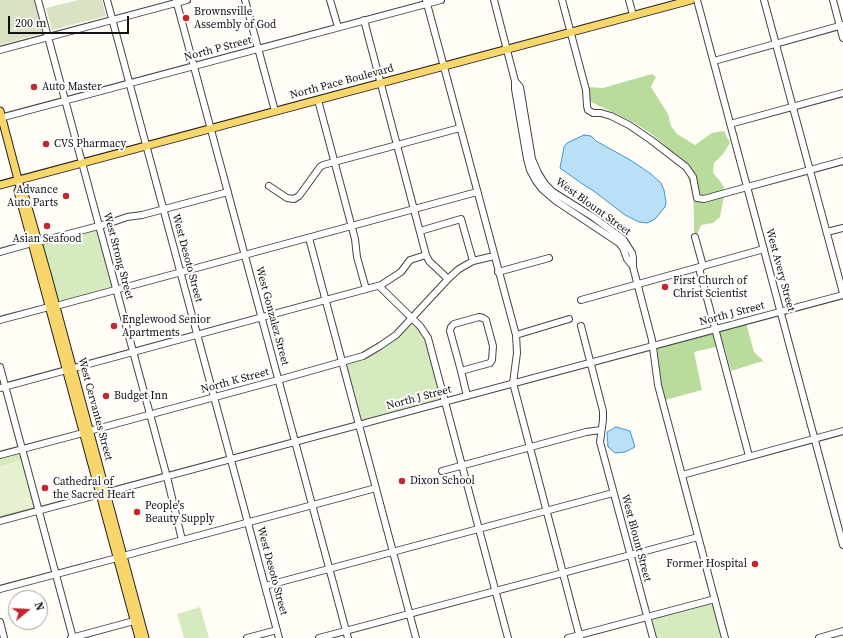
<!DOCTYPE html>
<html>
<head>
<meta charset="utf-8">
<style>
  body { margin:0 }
  #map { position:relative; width:843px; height:638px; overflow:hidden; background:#fffdf5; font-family:"Source Serif 4",serif }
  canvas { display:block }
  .north { position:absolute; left:8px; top:590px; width:40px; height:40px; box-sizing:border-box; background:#fff; border:1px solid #a0a0a0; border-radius:50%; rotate:72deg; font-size:11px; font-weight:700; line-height:16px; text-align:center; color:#111 }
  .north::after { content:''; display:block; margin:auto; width:14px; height:18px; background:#c4262e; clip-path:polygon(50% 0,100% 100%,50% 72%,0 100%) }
  .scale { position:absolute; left:8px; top:16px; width:121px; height:18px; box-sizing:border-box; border:2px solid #111; border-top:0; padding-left:5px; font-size:12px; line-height:14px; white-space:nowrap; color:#111; -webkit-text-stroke:3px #fff; paint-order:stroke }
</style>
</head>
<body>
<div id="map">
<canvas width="843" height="638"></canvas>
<div class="north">N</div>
<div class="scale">200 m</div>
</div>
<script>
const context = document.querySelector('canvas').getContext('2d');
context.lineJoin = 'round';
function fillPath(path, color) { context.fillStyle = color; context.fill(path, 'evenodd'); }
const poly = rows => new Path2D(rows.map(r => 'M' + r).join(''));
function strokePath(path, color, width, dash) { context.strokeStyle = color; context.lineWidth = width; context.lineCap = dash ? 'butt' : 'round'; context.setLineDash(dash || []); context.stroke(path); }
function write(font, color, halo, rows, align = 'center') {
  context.font = font + ' "Source Serif 4",serif'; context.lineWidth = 4; context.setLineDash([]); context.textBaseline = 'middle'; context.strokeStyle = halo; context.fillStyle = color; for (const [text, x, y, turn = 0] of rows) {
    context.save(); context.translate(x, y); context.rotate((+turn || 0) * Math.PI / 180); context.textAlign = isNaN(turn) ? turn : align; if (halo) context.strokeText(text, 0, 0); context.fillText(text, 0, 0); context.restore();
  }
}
fillPath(poly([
  [98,230,113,286,57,302,41,244],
  [413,323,425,337,442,399,362,420,346,365,365,359,382,350,396,340],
  [20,451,36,510,0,519,0,457],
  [713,603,722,638,656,638,651,619],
  [200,607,209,638,184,638,177,614]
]), '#d5ebbd');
fillPath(poly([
  [652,74,656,77,651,87,668,114,671,126,677,134,695,145,712,133,724,131,730,143,723,154,714,163,713,173,720,181,724,187,724,192,703,197,699,196,696,181,672,152,653,135,633,122,589,101,588,87,603,88],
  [681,166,690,178,694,196,724,196,720,217,713,223,701,225,697,235,694,235,694,216,693,193,687,175],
  [746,323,754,352,770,367,763,361,731,371,724,345,694,352,702,390,665,400,659,381,657,348,659,346]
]), '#b9dc9c');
fillPath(poly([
  [0,0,34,0,43,33,0,45],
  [78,0,102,0,106,16,52,30,46,8]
]), '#d9e3c4');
fillPath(poly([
  [21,460,33,507,0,515,0,466]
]), '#e6f2cf');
const water = poly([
  [584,135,591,136,596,141,632,161,651,174,661,183,664,190,666,202,665,207,655,219,647,223,639,222,625,215,595,192,581,183,560,168,564,147,567,143,584,135],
  [616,427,630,431,635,447,625,452,615,453,608,447,607,432,616,427]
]);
fillPath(water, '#b9e0f7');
strokePath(water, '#3f96cf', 1);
const minor = poly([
  [38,0,167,477,182,540],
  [107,0,279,638],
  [176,0,348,638],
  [245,0,275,111],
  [330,0,338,27],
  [426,0,516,335,517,353,513,383,580,638],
  [494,0,515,81,520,87,532,159,538,173,545,184,553,192,593,217,623,239,632,253,633,258,633,267,652,340,658,385,725,638],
  [562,0,586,90,587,106,588,110,593,113,601,113,611,116,629,125,651,140,686,167,693,177,697,198,704,199,729,192,843,161],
  [629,0,633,15],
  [697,0,843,545],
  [764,0,843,293],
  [833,0,843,38],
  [364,20,426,255,429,261,448,279],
  [0,50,187,0],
  [714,61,843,25],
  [515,81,515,89,527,159,530,170,536,181,542,189,556,201,619,243,623,248,627,259,632,265],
  [318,100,355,239,357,257,366,289],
  [0,118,441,0],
  [730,124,843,93],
  [269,186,287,198,294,199,299,196,320,167,323,165,460,128],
  [420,231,461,219,473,261],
  [827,232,843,228],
  [695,237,703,266,700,269,700,272,749,456],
  [309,238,416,638],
  [38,242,110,223,127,217,142,215,228,192],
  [0,252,32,243],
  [498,272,549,258],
  [379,286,420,326,428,338,508,638],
  [581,300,764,249],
  [56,306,477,192],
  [479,317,483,318,486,320,493,346,492,360,490,363,461,371,450,331,451,327,454,324,479,317],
  [0,320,49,307],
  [581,326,603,411,603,420,600,442,653,638],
  [516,335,569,319],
  [0,367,73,638],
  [461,371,467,396],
  [0,388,381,285,401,272,410,260,426,255],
  [89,431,278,380,363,356,380,346,396,335,449,278,459,269,473,261,494,256],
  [0,455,83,433],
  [442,471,586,432,601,430],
  [682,475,843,431],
  [0,521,843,295],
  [123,556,376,488],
  [265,586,613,493],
  [0,589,117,558],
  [0,622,4,638],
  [71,638,134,621],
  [247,638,277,630],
  [319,638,698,537],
  [568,638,715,599],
  [819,638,843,631]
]);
const major = poly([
  [0,111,20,187,23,190,48,277,145,638],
  [0,185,691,0],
  [20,187,18,191,139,638]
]);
strokePath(minor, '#444', 8);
strokePath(major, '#222', 9);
strokePath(minor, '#fff', 6);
strokePath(major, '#f9d66b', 7);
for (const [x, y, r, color] of [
  [186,18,4,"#c4262e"],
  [34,87,4,"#c4262e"],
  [46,144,4,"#c4262e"],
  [66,196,4,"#c4262e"],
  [47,226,4,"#c4262e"],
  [665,287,4,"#c4262e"],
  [114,326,4,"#c4262e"],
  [106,396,4,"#c4262e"],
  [402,481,4,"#c4262e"],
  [45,488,4,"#c4262e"],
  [137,512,4,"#c4262e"],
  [755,564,4,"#c4262e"]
]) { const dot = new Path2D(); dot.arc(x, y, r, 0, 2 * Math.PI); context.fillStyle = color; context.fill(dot); strokePath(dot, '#fff', 1.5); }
write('11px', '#111', '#fff', [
  ["Brownsville",194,12],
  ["Assembly of God",194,25],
  ["Auto Master",42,87],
  ["CVS Pharmacy",54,144],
  ["Advance",58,190,"right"],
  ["Auto Parts",58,203,"right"],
  ["Asian Seafood",47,239,"center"],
  ["First Church of",673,281],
  ["Christ Scientist",673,294],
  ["Englewood Senior",122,320],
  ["Apartments",122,333],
  ["Budget Inn",114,396],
  ["Dixon School",410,481],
  ["Cathedral of",53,482],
  ["the Sacred Heart",53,495],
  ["People's",145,506],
  ["Beauty Supply",145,519],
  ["Former Hospital",747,564,"right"]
], 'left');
write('11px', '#111', '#fff', [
  ["North P Street",218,49,-15],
  ["North Pace Boulevard",342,82,-15],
  ["West Blount Street",593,207,36],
  ["West Strong Street",118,256,75],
  ["West Desoto Street",187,258,75],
  ["West Avery Street",780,270,75],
  ["North J Street",732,314,-15],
  ["West Gonzalez Street",272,316,75],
  ["North K Street",235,381,-15],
  ["North J Street",419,398,-15],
  ["West Cervantes Street",95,409,75],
  ["West Blount Street",636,538,75],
  ["West Desoto Street",272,571,75]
]);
</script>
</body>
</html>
